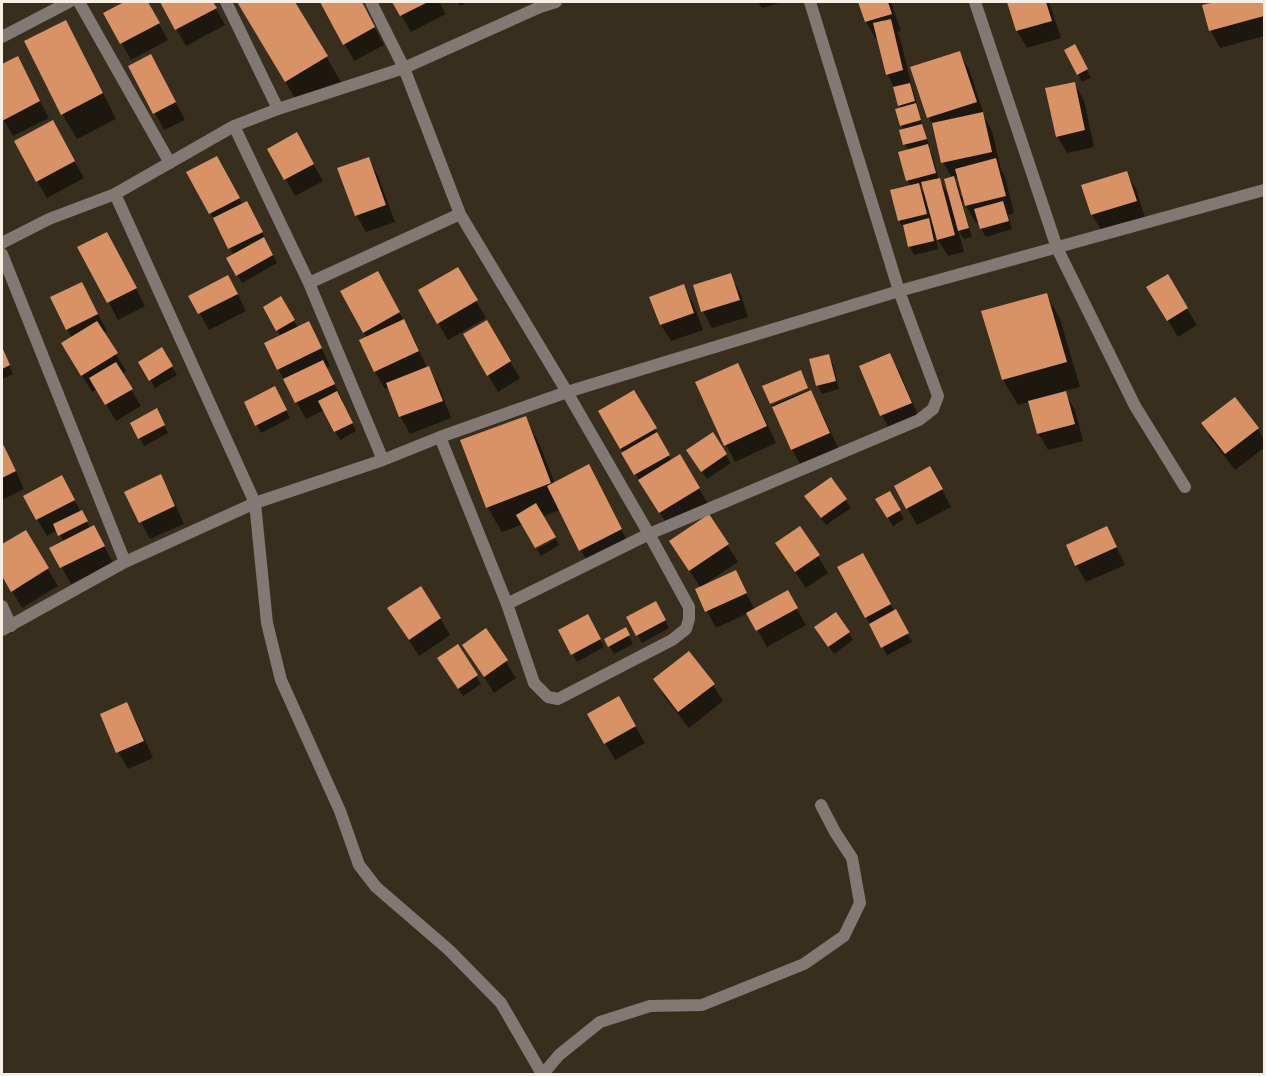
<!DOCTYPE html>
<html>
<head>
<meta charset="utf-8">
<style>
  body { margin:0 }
  #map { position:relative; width:1266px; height:1076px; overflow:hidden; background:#372e1d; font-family:"PT Sans",sans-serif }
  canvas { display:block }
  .frame { position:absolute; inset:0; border:3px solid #f6f0e5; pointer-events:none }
</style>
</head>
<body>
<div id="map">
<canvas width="1266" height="1076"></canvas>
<div class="frame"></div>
</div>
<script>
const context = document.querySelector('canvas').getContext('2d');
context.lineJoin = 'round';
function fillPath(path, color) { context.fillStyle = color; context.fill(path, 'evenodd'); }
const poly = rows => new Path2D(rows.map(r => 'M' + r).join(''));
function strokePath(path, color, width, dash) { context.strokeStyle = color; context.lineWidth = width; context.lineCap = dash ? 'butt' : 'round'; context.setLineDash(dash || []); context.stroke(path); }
fillPath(poly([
  [127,2,147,2,168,40,131,60,105,14],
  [161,2,212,2,225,25,186,46],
  [237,2,294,2,341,82,300,106],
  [322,2,361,2,384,45,354,61],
  [394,2,439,2,446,14,411,32],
  [457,2,468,2,460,6],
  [758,2,783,2,762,8],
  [860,2,891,2,901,31,897,32,900,38,912,87,911,87,914,92,923,128,930,147,928,148,932,154,939,180,949,195,952,178,943,162,935,129,929,118,912,68,959,53,969,69,985,118,992,131,1001,170,1005,177,1014,213,1008,215,1012,229,986,237,981,229,979,222,976,223,963,201,962,202,972,237,964,239,958,230,964,252,948,256,935,235,938,249,914,255,910,247,907,234,899,221,911,186,907,180,909,151,905,145,901,131,904,131,901,125,901,109,894,87,887,74,878,38,876,39,866,22],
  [959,178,964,196,961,197,958,186,954,179],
  [924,185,926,197,919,186],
  [1008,2,1049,2,1061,38,1027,48,1017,31],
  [1221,2,1264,2,1264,36,1220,48,1211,31,1204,6],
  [65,22,80,47,116,119,77,139,62,114],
  [1079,54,1091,78,1082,82,1078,74],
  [17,58,49,118,13,136,2,117,2,66],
  [130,67,160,72,185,120,164,130],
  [1074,83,1084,100,1094,147,1067,153,1057,136],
  [52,122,84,178,47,198,37,181],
  [297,134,323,181,295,196,269,149],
  [217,158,243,205,256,220,277,263,242,283,228,259,234,255,188,173],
  [368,159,378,176,395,222,366,232,356,215],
  [1126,173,1136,189,1145,218,1102,231,1092,215],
  [80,247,116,250,145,306,118,320],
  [457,269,486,318,448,340,420,291],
  [377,273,413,337,427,368,438,384,451,418,410,434,401,417,389,387,385,389,375,372,361,341,367,338,342,292],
  [730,275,740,292,748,317,712,328,703,311,695,286],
  [1167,276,1197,325,1178,337,1158,304],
  [82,284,107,331,103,333,126,371,122,374,141,406,116,421,97,389,92,392,73,360,72,338,67,329],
  [683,286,693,303,703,330,671,341,661,325],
  [237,293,246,311,209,330,190,296],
  [1046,294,1060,319,1080,387,1064,391,1075,410,1083,441,1048,450,1038,433,1029,402,1018,405,1003,380,983,312],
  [281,298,298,328,318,340,330,366,326,368,343,401,341,402,356,431,340,440,324,410,306,419,278,369,281,337,265,307],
  [486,322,520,378,498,392,465,335],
  [2,349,13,374,2,379],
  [161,349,177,375,155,388,140,363],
  [889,354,899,371,920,420,891,432,882,415,861,367],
  [828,356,833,364,839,389,822,394,818,386,811,360],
  [737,364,747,381,776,443,735,462,726,445,697,383],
  [274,388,290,418,261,433,257,425],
  [809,390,820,409,839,450,802,467,792,450,772,405],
  [634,392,665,446,663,447,672,461,699,489,709,505,670,529,646,490,645,491,600,411],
  [156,410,168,433,144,446,132,423],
  [525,418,539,443,555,484,598,483,630,546,590,567,560,510,502,532,487,507],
  [1203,423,1258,429,1264,440,1264,448,1235,470,1212,440],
  [712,434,731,463,707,479,693,458],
  [2,442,24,489,2,500],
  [160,476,170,493,184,524,150,539,125,492],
  [830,479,851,508,826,525,811,504],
  [940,485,951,507,917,525,907,508],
  [889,493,904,519,893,526,877,500],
  [71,494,90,528,103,544,113,563,71,584,51,548,64,542,57,530,47,536,37,519],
  [709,516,738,562,702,586,702,587,735,572,755,610,787,592,806,625,767,647,748,613,716,628,707,611,701,588,681,558],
  [1107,528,1125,565,1086,582,1076,565],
  [25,532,58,586,22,608,2,574,2,546],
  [556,539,559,545,541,556,537,549],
  [862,555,912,642,887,655,839,567],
  [818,556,828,573,806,588,787,560],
  [655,603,669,628,642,643,628,617],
  [587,616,604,647,577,662,560,631],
  [440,618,450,635,419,656,399,625],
  [625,629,633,644,614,654,606,640],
  [486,630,516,678,494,693,464,645],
  [849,633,853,640,834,654,821,635],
  [457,647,481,684,463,696,444,666],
  [655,679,713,685,723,701,689,728,664,696],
  [619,698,645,743,615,760,589,715],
  [126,704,136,721,153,758,128,769,118,752]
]), '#0007');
fillPath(poly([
  [124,2,148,2,160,23,120,44,103,13],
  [160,2,213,2,217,8,175,30],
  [237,2,295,2,328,56,285,82],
  [320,2,362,2,375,27,343,45],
  [392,2,428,2,400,16],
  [858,2,888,2,892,14,865,22],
  [1007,2,1046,2,1052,21,1016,31],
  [1215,2,1263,2,1264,16,1209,31,1202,5],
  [891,19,903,70,886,75,873,23],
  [66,20,103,93,61,115,24,41],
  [1075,44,1088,69,1077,75,1064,50],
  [960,51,977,102,927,118,910,67],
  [151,54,176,102,153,114,128,66],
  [18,56,40,101,2,121,2,64],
  [1075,82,1085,130,1056,137,1045,88],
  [910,83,915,101,898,106,893,87],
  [916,103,921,120,900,126,895,109],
  [983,112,992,152,941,163,932,123],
  [53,120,75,161,36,182,14,141],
  [922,124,927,139,903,145,899,130],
  [297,132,314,164,284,180,267,149],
  [928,144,936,173,906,181,898,152],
  [217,156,240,198,209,214,186,172],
  [369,157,386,205,355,216,337,168],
  [996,158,1006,196,965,206,955,169],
  [1127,171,1137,201,1091,215,1081,185],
  [954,176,969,228,958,231,944,179],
  [940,178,955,235,937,240,921,182],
  [919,183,927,214,898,221,890,190],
  [247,201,263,232,228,249,213,218],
  [1003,201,1009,221,980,229,974,209],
  [929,218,934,241,908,247,903,225],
  [107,232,137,288,107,303,77,247],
  [264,237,273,255,236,276,226,258],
  [458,267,478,300,437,324,418,290],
  [378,271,400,312,363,333,340,291],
  [731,273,740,300,701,312,693,285],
  [1168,274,1188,308,1167,321,1146,287],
  [228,275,238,294,198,314,188,296],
  [82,282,98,314,66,330,50,297],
  [684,284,694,313,660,325,649,297],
  [1047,293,1067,362,1002,380,981,311],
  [281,296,295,320,276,331,263,307],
  [404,319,419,351,374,372,359,340],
  [487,320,511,361,487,376,463,334],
  [97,321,118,353,81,376,61,343],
  [309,321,322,348,277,370,264,343],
  [2,347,10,365,2,369],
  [162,347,173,366,149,381,138,362],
  [890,353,912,403,880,416,859,366],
  [829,354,836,381,816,386,809,359],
  [323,360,335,384,295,403,283,379],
  [116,362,133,389,105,405,89,378],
  [738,363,767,426,724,446,695,382],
  [429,366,443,401,399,417,386,383],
  [801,370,808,388,770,404,762,386],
  [275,386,287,410,255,426,244,402],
  [634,390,657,428,620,449,598,411],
  [811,390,830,433,791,450,772,407],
  [337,391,353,423,334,432,318,401],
  [1066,391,1075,424,1037,434,1028,401],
  [1235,397,1259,428,1225,454,1201,423],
  [157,408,165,425,138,439,130,423],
  [526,416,551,483,486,508,460,440],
  [657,432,670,455,634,475,621,453],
  [713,432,727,454,701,472,686,450],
  [2,442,16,471,2,478],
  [680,454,700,488,659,513,638,480],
  [589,464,622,529,579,551,547,486],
  [930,466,943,489,906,509,894,486],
  [161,474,175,506,139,523,124,492],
  [62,475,75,500,36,520,23,496],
  [831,477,847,499,821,518,804,496],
  [890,491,901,510,887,518,875,499],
  [536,503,556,537,535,548,516,515],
  [82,510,88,521,58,536,53,524],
  [709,514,729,544,689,571,669,541],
  [94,525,105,546,60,568,49,548],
  [800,526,820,555,795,572,775,543],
  [1107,526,1117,547,1075,566,1066,545],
  [26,530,49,568,11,592,2,576,2,544],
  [863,553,891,604,865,618,837,567],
  [736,570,747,593,705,612,695,589],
  [421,586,441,618,409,640,387,608],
  [788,590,798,608,756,631,746,613],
  [656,601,666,620,636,636,626,617],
  [896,609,909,633,881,648,869,624],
  [836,612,850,632,828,647,814,627],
  [588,614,601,639,571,655,558,630],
  [626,627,630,635,608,647,604,639],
  [486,628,508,660,484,677,462,645],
  [458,644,478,675,458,689,437,658],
  [689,651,715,684,678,712,653,679],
  [619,696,636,726,604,744,587,714],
  [127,702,144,741,116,753,100,714]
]), '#d99166');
strokePath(poly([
  [79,2,170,163],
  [226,2,278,109],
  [371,2,404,68,460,214,567,392,649,534,689,607,689,619,686,629,672,640,558,699,548,697,534,683,507,604,649,534,919,420,933,409,938,396,899,291,810,2],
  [975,2,1057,248,1135,406,1185,487],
  [2,37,69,2],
  [234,126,309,283,383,460],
  [115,194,255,503,267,623,281,680,340,811,359,865,376,887,449,950,501,1003,542,1074],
  [2,243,49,219,115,194,234,126,278,109,404,68,540,7,556,2],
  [2,254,125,562],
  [309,283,460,214],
  [440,437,507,604],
  [2,606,11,626],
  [2,630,125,562,255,503,383,460,440,437,567,392,899,291,1264,190],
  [543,1074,559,1055,600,1022,650,1006,702,1005,804,964,844,936,860,903,852,858,835,832,821,805]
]), '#827874', 12);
</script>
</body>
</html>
